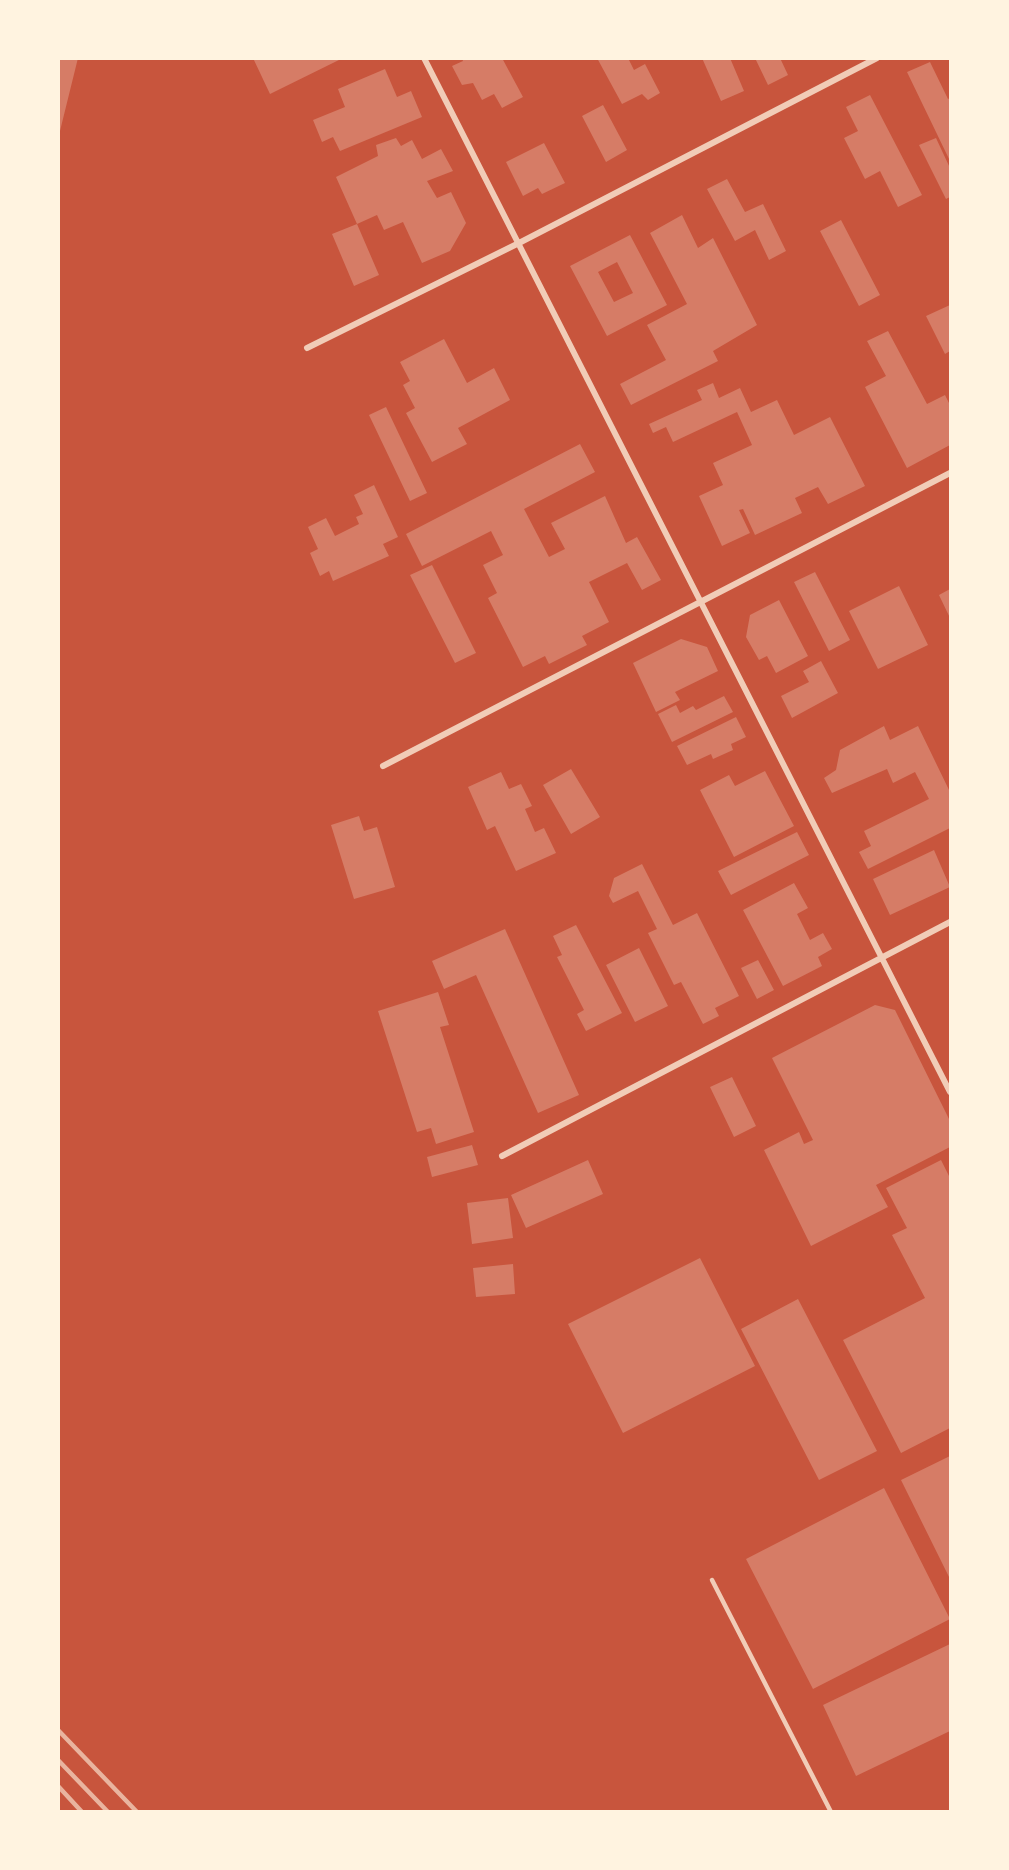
<!DOCTYPE html>
<html>
<head>
<meta charset="utf-8">
<style>
  body { margin:0 }
  #map { position:relative; width:1009px; height:1870px; overflow:hidden; background:#c8553d; font-family:"Roboto Condensed",sans-serif }
  canvas { display:block }
  .frame { position:absolute; inset:0; border:60px solid #fff3e0; pointer-events:none }
</style>
</head>
<body>
<div id="map">
<canvas width="1009" height="1870"></canvas>
<div class="frame"></div>
</div>
<script>
const context = document.querySelector('canvas').getContext('2d');
context.lineJoin = 'round';
function fillPath(path, color) { context.fillStyle = color; context.fill(path, 'evenodd'); }
const poly = rows => new Path2D(rows.map(r => 'M' + r).join(''));
function strokePath(path, color, width, dash) { context.strokeStyle = color; context.lineWidth = width; context.lineCap = dash ? 'butt' : 'round'; context.setLineDash(dash || []); context.stroke(path); }
fillPath(poly([
  [58,58,78,58,59,135,58,135],
  [253,58,343,58,270,94],
  [462,58,502,58,523,97,502,108,494,94,482,100,473,83,462,85,452,66,463,61],
  [597,58,628,58,634,70,645,64,660,93,648,100,642,94,622,104],
  [702,58,730,58,744,91,721,101],
  [755,58,780,58,788,75,768,85],
  [930,62,948,99,950,98,950,161,907,72],
  [385,69,397,97,411,91,422,117,340,151,333,137,322,142,313,120,345,107,338,89],
  [870,95,922,195,898,207,880,171,865,179,844,138,858,131,846,107],
  [603,105,627,150,606,162,582,116],
  [396,138,401,146,412,140,422,159,441,149,453,171,427,181,437,198,451,192,466,223,450,251,422,263,403,222,384,230,377,215,357,224,336,177,378,156,376,145],
  [936,138,950,168,950,197,946,199,919,145],
  [544,143,565,183,542,194,538,188,523,196,506,162],
  [727,179,745,212,763,204,786,251,769,260,755,230,735,241,707,189],
  [682,215,698,248,713,238,757,325,713,351,718,361,631,405,620,384,666,360,647,325,687,304,650,233],
  [841,220,880,295,859,306,820,231],
  [357,224,379,275,354,286,332,234],
  [630,235,667,305,607,336,570,266],
  [617,262,633,293,614,302,598,272],
  [950,305,950,351,945,354,926,316],
  [888,331,927,404,945,395,950,405,950,445,907,468,865,387,886,376,867,341],
  [444,339,467,383,494,368,510,400,458,428,467,444,432,462,406,413,415,408,403,385,410,381,400,362],
  [713,383,719,398,740,388,751,412,777,400,794,435,830,417,865,486,828,504,818,487,795,498,802,513,755,535,743,509,739,510,750,533,722,546,699,496,723,485,713,463,752,445,737,412,673,442,666,427,653,433,649,424,702,400,697,390],
  [386,407,427,493,410,501,369,415],
  [580,444,595,472,524,509,549,557,565,549,551,523,605,496,626,543,637,537,661,580,642,590,627,563,589,582,609,622,582,636,587,645,549,664,545,656,523,667,488,598,497,593,483,565,503,555,491,531,422,566,406,534],
  [374,485,398,537,383,544,389,556,333,581,329,571,320,576,310,553,318,549,308,527,326,518,335,536,359,524,356,517,363,514,354,495],
  [432,565,476,653,455,663,410,575],
  [815,572,850,640,829,651,794,582],
  [899,586,928,645,878,669,849,611],
  [950,589,950,618,939,595],
  [779,600,808,656,776,673,767,656,759,660,746,637,750,615],
  [681,639,707,647,718,671,675,692,680,700,656,712,633,663],
  [821,661,838,693,792,718,781,696,809,682,803,671],
  [724,696,733,712,672,742,658,714,676,705,680,713,693,706,696,710],
  [736,717,746,737,731,744,733,750,713,759,711,754,687,765,677,746],
  [884,726,890,740,918,726,950,792,950,828,868,869,859,852,871,846,864,831,929,799,915,772,893,783,887,769,832,793,824,778,836,770,840,750],
  [571,769,600,817,571,834,543,785],
  [765,771,794,826,734,857,700,790,729,775,735,786],
  [501,772,509,789,521,784,532,806,525,809,535,832,544,828,556,853,516,871,495,826,487,830,468,787],
  [359,816,364,831,377,827,395,887,354,899,331,825],
  [797,832,809,855,731,895,718,871],
  [934,850,950,887,890,915,873,879],
  [642,864,673,925,697,913,739,996,715,1008,719,1016,703,1024,681,982,674,985,648,933,657,929,638,891,613,903,609,896,614,878],
  [794,883,808,908,797,914,810,940,823,933,832,949,818,957,822,966,783,986,743,910],
  [576,925,622,1013,586,1031,577,1014,584,1010,557,957,562,955,553,936],
  [505,929,579,1095,538,1113,476,975,444,989,432,961],
  [639,948,668,1006,635,1022,606,965],
  [758,960,774,990,757,999,741,968],
  [438,992,449,1025,440,1027,474,1132,436,1144,431,1128,417,1132,378,1011],
  [875,1005,895,1010,950,1121,950,1147,876,1185,888,1207,811,1246,764,1150,799,1132,804,1144,813,1140,772,1058],
  [732,1077,756,1126,734,1137,710,1087],
  [472,1145,478,1165,432,1177,427,1157],
  [588,1160,603,1194,526,1228,511,1195],
  [941,1160,950,1178,950,1428,901,1453,843,1340,925,1298,892,1235,907,1228,886,1188],
  [508,1198,513,1238,472,1244,467,1203],
  [700,1258,755,1366,623,1433,568,1324],
  [513,1264,515,1294,476,1297,473,1268],
  [798,1299,877,1451,819,1480,741,1329],
  [950,1456,950,1579,901,1480],
  [884,1488,950,1619,813,1689,746,1559],
  [950,1644,950,1731,856,1776,823,1705]
]), '#d67c66');
strokePath(poly([
  [712,1580,831,1812]
]), '#f1ccb7', 4.5);
strokePath(poly([
  [424,58,950,1092],
  [307,348,519,243,877,58],
  [383,766,950,473],
  [502,1156,950,922]
]), '#f1ccb7', 6);
strokePath(poly([
  [58,1730,137,1812],
  [58,1760,108,1812],
  [58,1786,82,1812]
]), '#e9b49f', 4.5);
</script>
</body>
</html>
